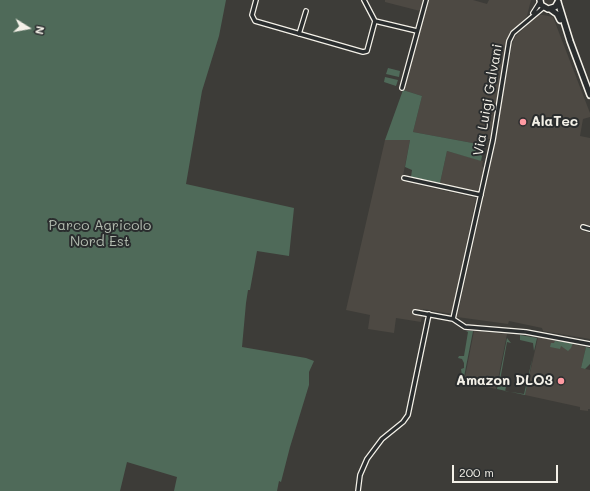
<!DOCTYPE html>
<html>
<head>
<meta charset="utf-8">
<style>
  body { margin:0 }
  #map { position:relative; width:590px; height:491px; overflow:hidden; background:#3d3c38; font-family:Mali,sans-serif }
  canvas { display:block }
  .north { position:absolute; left:8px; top:8px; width:40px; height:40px; -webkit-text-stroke:3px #2a2d2e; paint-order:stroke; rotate:101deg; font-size:11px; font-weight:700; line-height:16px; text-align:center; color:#f4f1e8 }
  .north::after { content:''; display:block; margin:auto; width:14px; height:18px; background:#f4f1e8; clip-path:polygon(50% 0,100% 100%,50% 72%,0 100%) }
  .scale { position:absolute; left:452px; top:465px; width:106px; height:18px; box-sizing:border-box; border:2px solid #f4f1e8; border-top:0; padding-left:5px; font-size:12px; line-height:14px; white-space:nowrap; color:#f4f1e8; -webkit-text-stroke:3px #2a2d2e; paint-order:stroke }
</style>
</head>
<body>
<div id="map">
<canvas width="590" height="491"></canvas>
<div class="north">N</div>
<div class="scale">200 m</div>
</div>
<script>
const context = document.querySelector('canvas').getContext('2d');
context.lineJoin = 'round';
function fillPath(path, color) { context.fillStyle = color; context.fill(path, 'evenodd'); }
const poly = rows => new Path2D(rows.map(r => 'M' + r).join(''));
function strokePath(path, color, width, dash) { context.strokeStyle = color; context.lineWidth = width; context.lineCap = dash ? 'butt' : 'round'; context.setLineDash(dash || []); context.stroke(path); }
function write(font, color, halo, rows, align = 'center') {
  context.font = font + ' Mali,sans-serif'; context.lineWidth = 4; context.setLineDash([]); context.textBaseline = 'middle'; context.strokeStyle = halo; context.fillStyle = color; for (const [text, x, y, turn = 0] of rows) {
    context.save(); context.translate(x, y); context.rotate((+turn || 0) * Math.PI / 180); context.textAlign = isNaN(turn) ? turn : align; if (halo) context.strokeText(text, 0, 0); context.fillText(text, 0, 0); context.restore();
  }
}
fillPath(poly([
  [385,0,423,0,420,11,385,2],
  [428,0,473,0,487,4,489,0,531,0,527,16,508,37,490,139,479,138,478,144,413,132,422,96,403,90],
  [538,14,553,17,590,113,590,117,583,119,580,136,590,138,590,226,582,224,580,230,590,233,590,339,543,331,542,328,509,321,508,324,457,317,493,154,512,44,515,37],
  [385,140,410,140,402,181,476,198,452,314,423,309,421,322,396,318,394,333,368,329,370,315,346,310],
  [447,151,483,161,482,166,484,168,478,191,440,183],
  [474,331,507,334,496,389,464,382],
  [538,337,586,347,581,368,590,370,590,409,588,409,588,411,580,410,580,407,525,395]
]), '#4d4943');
fillPath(poly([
  [0,0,226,0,219,36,202,91,186,184,294,208,289,256,257,251,250,290,248,290,246,303,242,347,306,358,314,361,309,372,309,385,290,447,281,482,279,481,277,491,174,491,177,477,127,462,120,491,0,491],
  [388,68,400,71,399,77,386,74],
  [385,77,398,80,396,86,384,82],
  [403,90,422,96,413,132,478,144,477,152,482,156,481,161,447,151,440,183,411,177,412,170,405,167,410,140,385,140],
  [466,331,473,331,463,382,461,369,464,368,464,363,462,359,458,358,459,356,464,356,468,332],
  [520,335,537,338,534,351,533,343,520,340],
  [507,338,511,343,507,342,499,386,506,387,505,391,524,394,533,356,525,395,497,389],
  [555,341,573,343,571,348,568,351,561,346,560,349,550,347,551,343,554,343],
  [586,347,590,348,590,364,585,369,581,368]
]), '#4f6a59');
const street = poly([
  [256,0,252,15,255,21,363,52,367,51,375,21],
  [364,0,375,21,417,31],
  [533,13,540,2],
  [299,34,306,11],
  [402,88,426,0],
  [404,178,481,195],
  [583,227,590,229],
  [415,312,453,319],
  [453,319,493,140,509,41,513,33,544,7],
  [453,319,465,327,526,332,590,344],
  [358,491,360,475,367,459,382,439,403,422,408,415,429,314]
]);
const secondary = poly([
  [540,0,541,5,548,9,555,7,558,2],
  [558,2,570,41,590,95],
  [550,9,557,14,560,20]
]);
strokePath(street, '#f4f1e8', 6);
strokePath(secondary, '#f4f1e8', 8);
strokePath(street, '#2a2d2e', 3.5);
strokePath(secondary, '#2a2d2e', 5);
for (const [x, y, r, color] of [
  [523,122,4,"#ff9aa2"],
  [561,381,4,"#ff9aa2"]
]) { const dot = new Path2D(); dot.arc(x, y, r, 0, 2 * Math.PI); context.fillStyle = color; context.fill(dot); strokePath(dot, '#2a2d2e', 1.5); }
write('14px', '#f4f1e8', '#2a2d2e', [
  ["Via Luigi Galvani",488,100,-80]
]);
write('bold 14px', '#f4f1e8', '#2a2d2e', [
  ["AlaTec",531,122],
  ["Amazon DLO3",553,381,"right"]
], 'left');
write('14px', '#b2bbaf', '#2a2d2e', [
  ["Parco Agricolo",100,226],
  ["Nord Est",100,242]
]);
</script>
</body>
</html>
